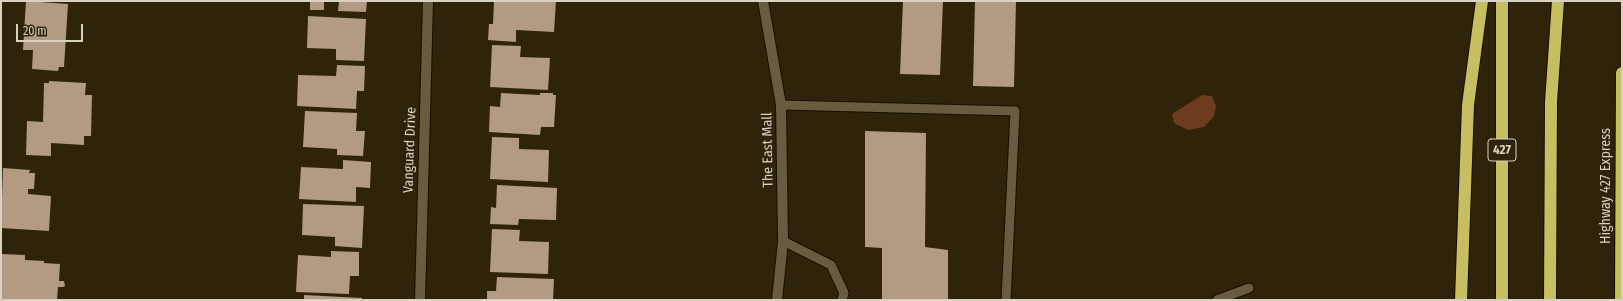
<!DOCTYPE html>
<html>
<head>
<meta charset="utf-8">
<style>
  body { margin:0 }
  #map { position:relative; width:1623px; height:301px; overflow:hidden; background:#2f2409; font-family:"Fira Sans Condensed",sans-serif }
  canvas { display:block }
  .frame { position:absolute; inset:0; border:2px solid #d9d2c3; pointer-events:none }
  .scale { position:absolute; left:16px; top:24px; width:67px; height:18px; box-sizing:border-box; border:2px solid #d9d2c3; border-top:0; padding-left:5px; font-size:12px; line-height:14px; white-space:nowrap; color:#d9d2c3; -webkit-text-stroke:3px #2f2409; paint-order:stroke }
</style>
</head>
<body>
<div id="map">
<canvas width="1623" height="301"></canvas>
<div class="frame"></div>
<div class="scale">20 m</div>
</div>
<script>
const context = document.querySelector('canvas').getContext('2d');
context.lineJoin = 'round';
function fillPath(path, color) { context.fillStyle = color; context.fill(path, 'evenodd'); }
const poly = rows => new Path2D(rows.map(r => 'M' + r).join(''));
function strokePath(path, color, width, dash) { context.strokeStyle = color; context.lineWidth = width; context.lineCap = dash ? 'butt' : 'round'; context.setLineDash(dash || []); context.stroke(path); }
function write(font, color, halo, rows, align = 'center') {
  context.font = font + ' "Fira Sans Condensed",sans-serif'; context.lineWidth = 4; context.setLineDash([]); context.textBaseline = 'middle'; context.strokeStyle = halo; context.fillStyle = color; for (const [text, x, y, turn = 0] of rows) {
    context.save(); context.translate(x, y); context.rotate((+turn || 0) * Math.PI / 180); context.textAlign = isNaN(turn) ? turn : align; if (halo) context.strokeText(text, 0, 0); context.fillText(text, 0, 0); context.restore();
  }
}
fillPath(poly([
  [1202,95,1212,96,1216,106,1214,116,1204,127,1188,130,1174,123,1172,114]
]), '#6f3b1e');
fillPath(poly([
  [26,1,68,4,64,67,59,67,58,71,32,69,33,50,23,50],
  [310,1,324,1,324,10,310,10],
  [339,1,367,1,366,12,338,11],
  [494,1,556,1,554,32,516,30,516,42,488,40,489,24,493,24],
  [903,1,943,1,940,75,900,74],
  [975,1,1016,1,1014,87,973,86],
  [308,16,366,19,364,61,336,60,336,49,307,48],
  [492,45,521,46,520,57,550,58,548,90,490,87],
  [337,65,365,66,364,91,357,91,356,109,297,106,298,75,336,76],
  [49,81,86,83,85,95,92,95,91,136,84,136,84,145,51,143,51,156,26,155,27,121,43,122,44,83,49,83],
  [501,93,540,95,540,93,553,93,553,95,556,95,554,127,541,127,540,135,489,132,490,106,500,107],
  [305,111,357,113,356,131,365,131,363,156,337,155,337,149,303,147],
  [865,131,926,133,925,247,948,250,948,300,882,300,882,248,865,247],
  [492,137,519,138,519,149,549,150,548,182,490,179],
  [343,160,371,162,370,188,356,187,356,202,299,199,301,167,343,169],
  [3,168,30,170,29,173,35,173,34,189,28,189,28,194,51,196,49,231,1,228],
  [497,185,557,188,556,220,519,219,518,225,490,224,491,207,496,208],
  [303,204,364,206,362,248,335,246,335,237,302,235],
  [492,229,520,230,519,241,549,242,548,274,490,272],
  [331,251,359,252,359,276,350,276,349,294,296,292,298,255,331,257],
  [1,254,25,255,25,260,44,261,44,263,60,264,59,281,64,281,65,286,63,287,58,287,57,300,1,300],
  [497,277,554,279,553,300,487,300,487,291,496,291],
  [304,295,362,298,362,300,304,300]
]), '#b29a83');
const service = poly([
  [781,105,1015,111,1006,300],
  [783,241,831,265,844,293,842,300],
  [1217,300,1249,288]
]);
const minor = poly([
  [420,300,428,1]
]);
const secondary = poly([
  [763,1,781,105,783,241,777,300]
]);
const motorway = poly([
  [1502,1,1502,300],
  [1461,300,1468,105,1482,1],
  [1550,300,1551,102,1558,1],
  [1621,300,1622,73]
]);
strokePath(service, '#170d00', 11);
strokePath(minor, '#170d00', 12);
strokePath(secondary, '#170d00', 12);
strokePath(motorway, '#170d00', 14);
strokePath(service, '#685b40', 9);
strokePath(minor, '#685b40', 10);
strokePath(secondary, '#685b40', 10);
strokePath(motorway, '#c6be61', 12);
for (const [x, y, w] of [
  [1502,150,28]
]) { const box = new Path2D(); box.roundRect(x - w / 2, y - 11, w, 22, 3); context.fillStyle = '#2f2409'; context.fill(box); strokePath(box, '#d9d2c3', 1); }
write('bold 13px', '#d9d2c3', null, [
  ["427",1502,150]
]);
write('14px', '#d9d2c3', '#2f2409', [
  ["Vanguard Drive",410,150,-88],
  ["The East Mall",768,150,-91],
  ["Highway 427 Express",1606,186,-90]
]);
</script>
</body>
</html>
